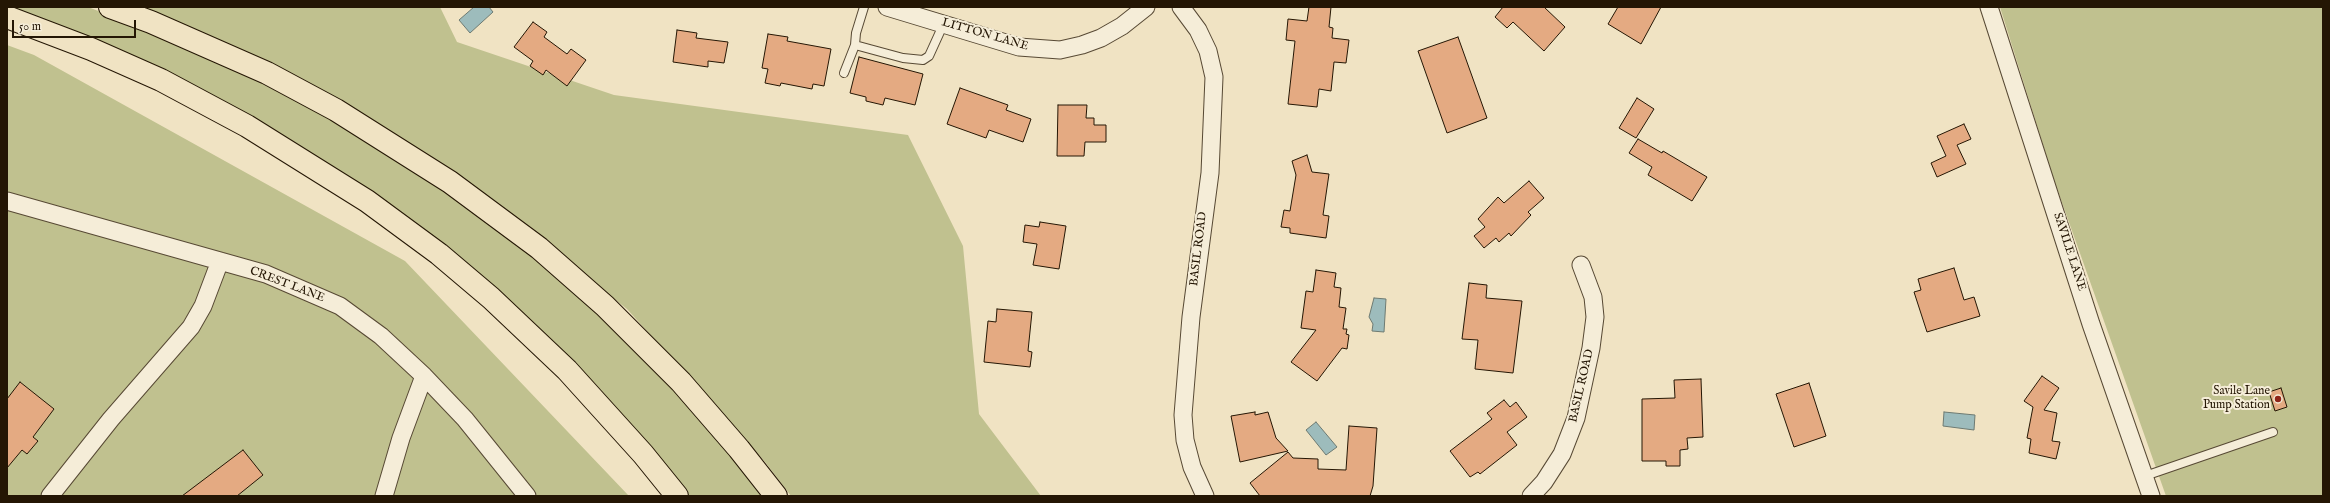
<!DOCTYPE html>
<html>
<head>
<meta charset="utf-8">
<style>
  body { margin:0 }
  #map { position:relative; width:2330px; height:503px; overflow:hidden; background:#f0e3c3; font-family:"IM FELL English",serif }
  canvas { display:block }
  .frame { position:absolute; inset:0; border:8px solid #241604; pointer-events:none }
  .scale { position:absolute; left:12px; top:20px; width:124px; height:18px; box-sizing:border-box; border:2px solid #241604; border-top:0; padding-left:5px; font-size:12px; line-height:14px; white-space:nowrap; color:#241604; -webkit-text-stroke:3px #f5edd8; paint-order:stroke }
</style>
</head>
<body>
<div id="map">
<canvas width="2330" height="503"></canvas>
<div class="frame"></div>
<div class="scale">50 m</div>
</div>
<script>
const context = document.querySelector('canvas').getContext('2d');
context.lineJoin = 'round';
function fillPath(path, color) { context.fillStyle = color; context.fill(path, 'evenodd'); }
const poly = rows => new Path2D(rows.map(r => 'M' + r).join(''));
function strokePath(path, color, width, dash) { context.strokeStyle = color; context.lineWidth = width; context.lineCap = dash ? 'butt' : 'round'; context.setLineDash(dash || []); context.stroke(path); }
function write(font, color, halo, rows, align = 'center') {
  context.font = font + ' "IM FELL English",serif'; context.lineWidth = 4; context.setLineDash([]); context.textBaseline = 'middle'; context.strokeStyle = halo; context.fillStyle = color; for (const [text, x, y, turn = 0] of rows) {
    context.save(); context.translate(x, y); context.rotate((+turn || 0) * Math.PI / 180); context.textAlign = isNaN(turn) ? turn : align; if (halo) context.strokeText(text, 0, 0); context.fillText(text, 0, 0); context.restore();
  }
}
fillPath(poly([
  [7,7,88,7,224,60,361,133,442,186,547,268,656,368,765,496,689,496,601,390,490,284,358,183,277,131,170,74],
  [132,7,440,7,457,42,614,95,908,135,963,246,979,414,1041,496,791,496,765,462,627,309,464,180,287,71],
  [2000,7,2323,7,2323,496,2166,496,2054,180],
  [7,45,34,55,405,261,629,496,7,496]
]), '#c0c18f');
const water = poly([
  [474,7,489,7,493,12,470,33,459,20,474,7],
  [1374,298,1386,299,1384,332,1372,331,1373,324,1369,317,1374,298],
  [1944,412,1975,415,1974,430,1943,426,1944,412],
  [1316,422,1337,447,1326,455,1306,430,1316,422]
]);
fillPath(water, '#9dbcbc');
strokePath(water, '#6d7a72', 1);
const building = poly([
  [1309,7,1331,7,1329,27,1333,28,1332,38,1349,40,1346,63,1334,62,1331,91,1319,89,1317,107,1288,104,1295,41,1286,40,1288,19,1307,21,1309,7],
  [1503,7,1544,7,1565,27,1544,51,1513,22,1507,28,1495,17,1503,7],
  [1618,7,1661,7,1641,44,1608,24,1618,7],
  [533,22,547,32,544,37,567,54,571,49,586,60,567,86,546,70,543,75,530,66,533,61,514,47,533,22],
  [677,30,697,33,696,38,728,42,724,63,708,61,708,67,673,62,677,30],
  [768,34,788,37,787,41,831,49,824,86,813,84,812,89,781,83,780,86,765,83,768,69,762,68,768,34],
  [1458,37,1487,118,1447,133,1418,51,1458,37],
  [859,57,923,74,915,105,885,98,883,105,866,101,866,97,850,93,859,57],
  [960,88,1008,105,1006,110,1031,119,1023,142,989,130,986,138,947,124,960,88],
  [1637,98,1654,109,1636,138,1619,128,1637,98],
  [1058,105,1087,105,1086,118,1094,118,1094,125,1106,125,1106,142,1085,142,1084,156,1057,156,1058,105],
  [1964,124,1971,139,1957,145,1966,164,1937,177,1931,163,1946,156,1937,136,1964,124],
  [1638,139,1662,153,1663,151,1707,177,1692,201,1648,175,1652,167,1629,153,1638,139],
  [1307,155,1312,172,1329,174,1323,215,1329,216,1326,238,1290,233,1290,228,1281,227,1284,210,1290,211,1296,175,1292,161,1307,155],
  [1529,181,1544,198,1528,212,1531,215,1511,236,1509,233,1499,242,1496,238,1484,248,1474,236,1485,227,1478,219,1498,197,1504,203,1529,181],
  [1040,222,1066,226,1059,269,1033,265,1037,244,1023,242,1025,225,1039,227,1040,222],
  [1954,268,1964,300,1974,297,1980,316,1927,332,1914,292,1921,290,1918,279,1954,268],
  [1316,270,1336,273,1334,287,1341,288,1339,307,1346,308,1343,329,1347,329,1346,334,1349,335,1347,349,1342,348,1317,381,1291,362,1316,330,1301,328,1306,291,1313,292,1316,270],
  [1469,283,1487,285,1486,298,1522,301,1513,373,1475,369,1478,340,1462,339,1469,283],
  [997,309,1032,312,1028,351,1032,352,1030,367,984,362,988,321,996,322,997,309],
  [2042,376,2059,388,2044,410,2057,413,2052,441,2060,442,2056,459,2029,453,2031,439,2027,438,2033,407,2024,401,2042,376],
  [1701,379,1703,437,1687,438,1688,449,1680,450,1680,466,1666,466,1666,461,1642,461,1642,399,1675,398,1674,380,1701,379],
  [20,382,54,409,33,437,38,441,27,454,22,450,7,468,7,399,20,382],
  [1809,383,1826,436,1794,447,1776,394,1809,383],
  [2281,388,2287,407,2275,411,2269,392,2281,388],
  [1504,400,1510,407,1516,402,1527,417,1507,432,1517,445,1480,474,1478,472,1470,477,1450,451,1492,419,1487,413,1504,400],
  [1255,412,1255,415,1268,412,1276,438,1288,451,1240,462,1231,416,1255,412],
  [1349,426,1377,428,1373,486,1370,496,1260,496,1250,483,1288,452,1293,458,1318,459,1318,469,1346,470,1349,426],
  [243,450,263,475,237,496,182,496,243,450]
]);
fillPath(building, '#e4aa82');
strokePath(building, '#241604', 1);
const service = poly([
  [864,7,856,33,855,45,903,58,923,60,929,56,944,23],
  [844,73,855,45],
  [2145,476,2273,432]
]);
const minor = poly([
  [887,7,1019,47,1060,50,1082,45,1101,38,1122,26,1146,7],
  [1181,7,1198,30,1208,51,1214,77,1210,173,1191,317,1183,415,1185,440,1192,467,1205,496],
  [1989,7,2091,324,2151,496],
  [7,201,266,274,340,306,381,336,424,376,465,419,527,496],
  [50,496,111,419,191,327,203,306,220,261],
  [384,496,401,438,424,376],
  [1531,496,1544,482,1562,454,1576,418,1591,348,1595,317,1593,297,1581,265]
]);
const motorway = poly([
  [110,7,151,22,267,73,336,110,450,182,539,248,605,306,681,382,739,449,776,496],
  [7,17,91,49,161,80,247,126,367,201,439,254,491,298,567,370,643,454,677,496]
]);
strokePath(service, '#574934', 10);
strokePath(minor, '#574934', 19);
strokePath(motorway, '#241604', 24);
strokePath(service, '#f5edd8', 8);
strokePath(minor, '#f5edd8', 17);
strokePath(motorway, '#f0e3c3', 22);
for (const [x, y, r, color] of [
  [2278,399,4,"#8f2418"]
]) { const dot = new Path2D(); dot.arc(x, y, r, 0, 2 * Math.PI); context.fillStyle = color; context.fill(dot); strokePath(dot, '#f5edd8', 1.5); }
write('12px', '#241604', '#f5edd8', [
  ["LITTON LANE",985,35,16],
  ["BASIL ROAD",1199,249,-83],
  ["SAVILE LANE",2069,252,72],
  ["CREST LANE",287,285,21],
  ["BASIL ROAD",1582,386,-77]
]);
write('12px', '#241604', '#f5edd8', [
  ["Savile Lane",2270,392],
  ["Pump Station",2270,406]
], 'right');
</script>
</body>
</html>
